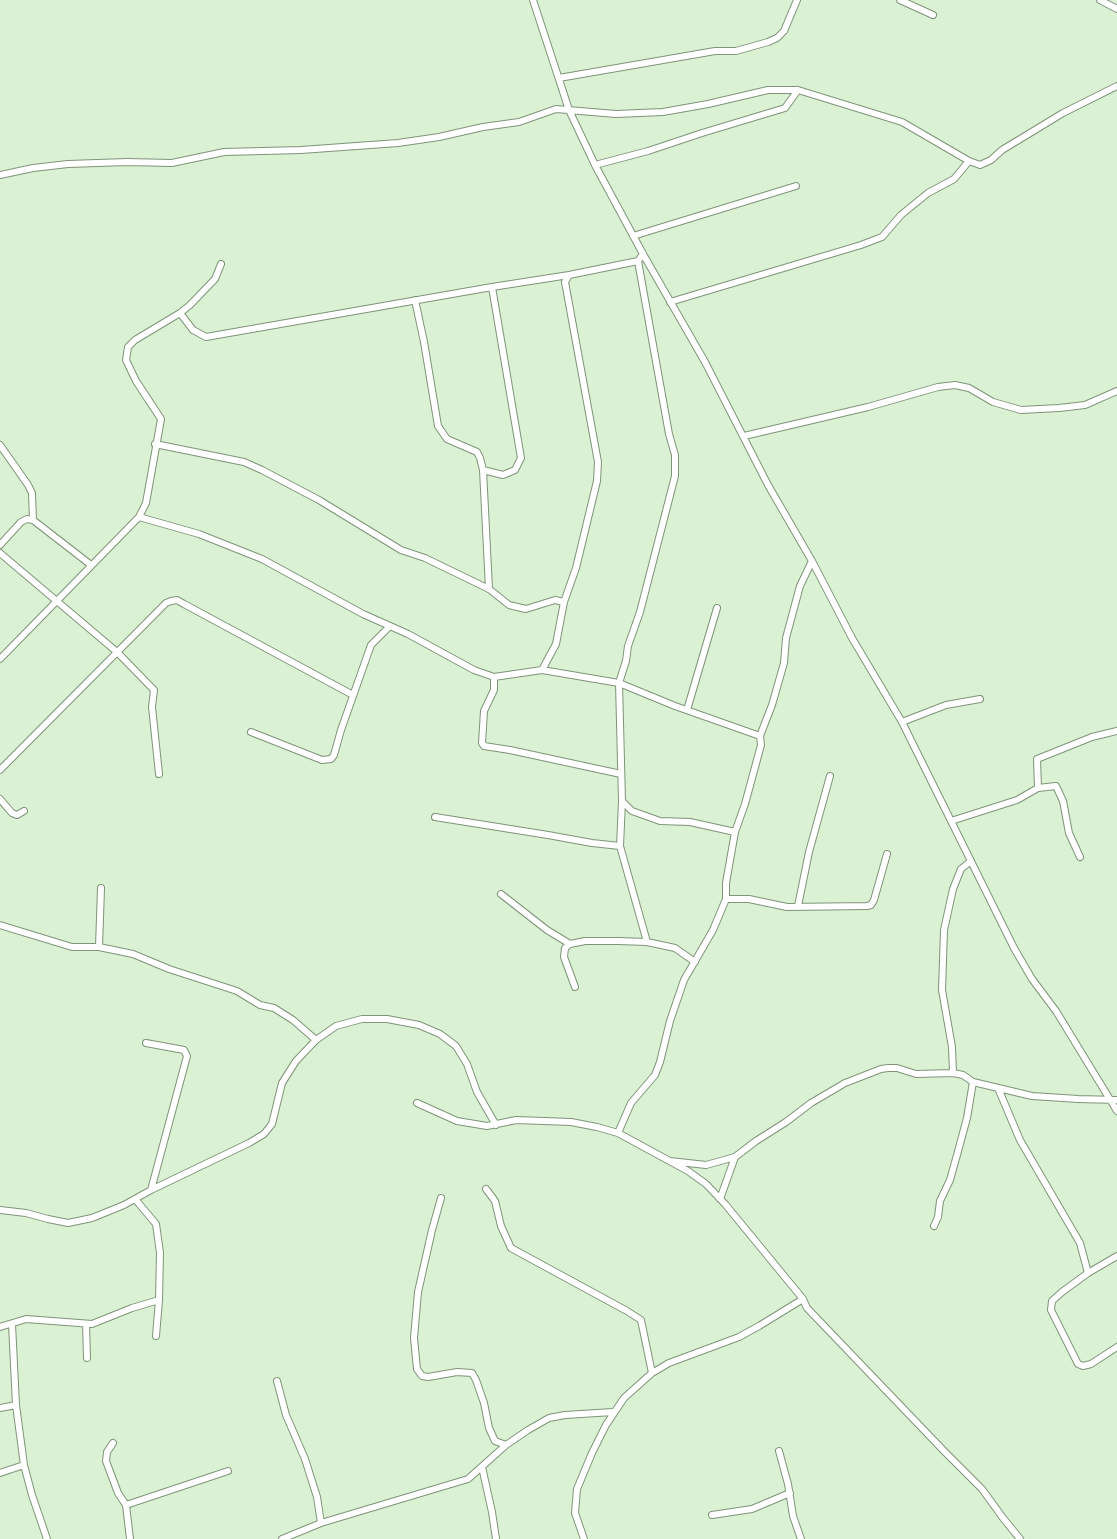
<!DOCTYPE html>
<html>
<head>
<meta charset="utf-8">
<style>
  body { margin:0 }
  canvas { display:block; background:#daf1d4 }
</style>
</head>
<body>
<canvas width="1117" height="1539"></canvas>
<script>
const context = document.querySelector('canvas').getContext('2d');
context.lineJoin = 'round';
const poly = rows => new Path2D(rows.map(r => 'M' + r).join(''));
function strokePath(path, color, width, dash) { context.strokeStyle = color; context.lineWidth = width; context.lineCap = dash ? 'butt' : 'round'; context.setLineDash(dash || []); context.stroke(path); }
const minor = poly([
  [533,0,569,110,595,165,643,254,705,362,768,485,812,561,852,638,902,722,1014,948,1032,979,1056,1011,1117,1111],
  [900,0,933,15],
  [1100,0,1117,9],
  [559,78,715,51,736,51,768,42,777,38,784,31,797,0],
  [595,165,648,151,702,133,785,108,798,90],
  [0,175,33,168,68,164,127,162,172,163,224,152,301,150,398,143,439,137,483,127,519,122,556,109,616,114,663,112,708,104,768,90,798,90,902,122,969,161,980,165,991,160,1002,150,1063,113,1117,86],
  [633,236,796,186],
  [643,254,638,261,669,434,675,455,675,476,640,612,628,646,626,661,619,683,622,801,632,811,660,821,690,822,735,832],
  [415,300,424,342,438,426,447,439,477,452,480,458,483,470,489,589],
  [670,302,861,245,882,237,901,215,928,193,954,179,969,161],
  [180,313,193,330,206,337,492,287,569,275],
  [744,436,868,407,938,387,955,385,969,388,993,402,1021,410,1059,408,1085,405,1117,391],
  [155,444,244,462,262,470,319,500,401,550,425,558,489,589,509,605,526,609,555,600,564,602],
  [0,445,28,485,32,493,33,520],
  [483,470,503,475,515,470,521,458,492,287],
  [139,517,199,534,262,559,363,614,408,634,474,670,494,677,542,670,619,683,675,706,760,736],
  [0,545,21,522,27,519,33,520,91,565],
  [0,553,117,652,154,690,152,707,159,774],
  [0,659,139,517,146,503,161,419,136,381,126,360,128,347,135,340,180,313,190,305,215,279,221,264],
  [542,670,556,644,564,602,576,568,597,481,598,462,565,282,569,275,638,261],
  [494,677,494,690,484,711,482,743,484,746,510,750,621,774],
  [687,710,717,608],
  [902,722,946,705,980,699],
  [251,732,322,760,331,759,334,755,341,730,371,645,389,627],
  [0,770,166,603,171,601,177,600,184,604,353,695],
  [1038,788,1056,786,1063,801,1069,833,1080,857],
  [0,799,12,813,17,815,24,811],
  [622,801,620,846,647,942],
  [435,817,548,835,592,843,620,846],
  [951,821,1017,800,1038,788,1037,759,1092,737,1117,731],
  [501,894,547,930,570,944],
  [726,899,749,899,787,907,867,906,871,905,874,900,887,854],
  [798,906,809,852,830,776],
  [0,925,72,947,99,947,101,888],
  [99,947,133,954,169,969,237,991,260,1005,274,1008,293,1020,316,1040],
  [575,987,564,957,565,948,570,944,585,941,618,941,647,942,675,948,695,962],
  [146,1043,184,1050,187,1056,151,1190],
  [953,1073,952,1047,942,990,944,930,953,889,961,869,971,861],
  [998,1088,1020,1140,1080,1243,1088,1273],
  [417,1103,457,1121,487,1126,516,1120,571,1122,597,1127,618,1133,688,1171,706,1184,725,1204,803,1299,807,1308,944,1451,982,1489,1003,1518,1020,1539],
  [618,1133,631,1103,655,1075,660,1062,670,1021,684,980,713,930,726,899,726,883,735,832,745,804,761,745,760,736,772,705,784,663,786,638,800,586,812,561],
  [670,1161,706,1165,735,1157,756,1141,786,1122,811,1103,845,1083,881,1069,888,1068,897,1068,916,1074,953,1073,963,1075,973,1082,1032,1096,1078,1099,1117,1100],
  [486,1189,495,1201,501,1226,511,1248,627,1311,641,1320,652,1373],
  [441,1198,432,1230,418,1292,414,1338,417,1369,422,1376,428,1377,457,1372,472,1373,476,1380,484,1403,489,1428,495,1441,506,1445],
  [135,1199,156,1224,160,1253,159,1300,156,1336],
  [720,1199,735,1157],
  [0,1210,26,1213,48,1219,68,1223,92,1218,124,1205,151,1190,249,1143,264,1134,272,1124,282,1083,296,1061,316,1040,336,1026,362,1019,387,1019,419,1025,440,1034,456,1046,467,1064,477,1092,496,1125],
  [934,1226,938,1217,940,1201,950,1180,957,1155,967,1118,973,1082],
  [1117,1256,1088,1273,1062,1292,1052,1301,1051,1310,1078,1364,1083,1366,1091,1364,1117,1347],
  [12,1324,16,1405,24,1465,32,1495,47,1539],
  [86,1324,87,1358],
  [0,1327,26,1319,92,1324,132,1308,159,1300],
  [277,1381,286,1415,305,1459,317,1497,321,1523],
  [0,1408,16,1405],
  [113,1443,107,1452,106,1461,118,1493,126,1505,130,1539],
  [779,1451,788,1484,793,1516,801,1539],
  [482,1467,492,1512,496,1539],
  [0,1473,24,1465],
  [126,1505,228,1471],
  [712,1515,752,1509,790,1493],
  [282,1539,321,1523,468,1479,506,1445,528,1430,549,1418,565,1415,613,1412],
  [584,1539,575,1513,577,1489,592,1453,606,1425,624,1398,652,1373,669,1363,739,1337,759,1326,803,1299]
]);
strokePath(minor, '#7f9479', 8);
strokePath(minor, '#fff', 6);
</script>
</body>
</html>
